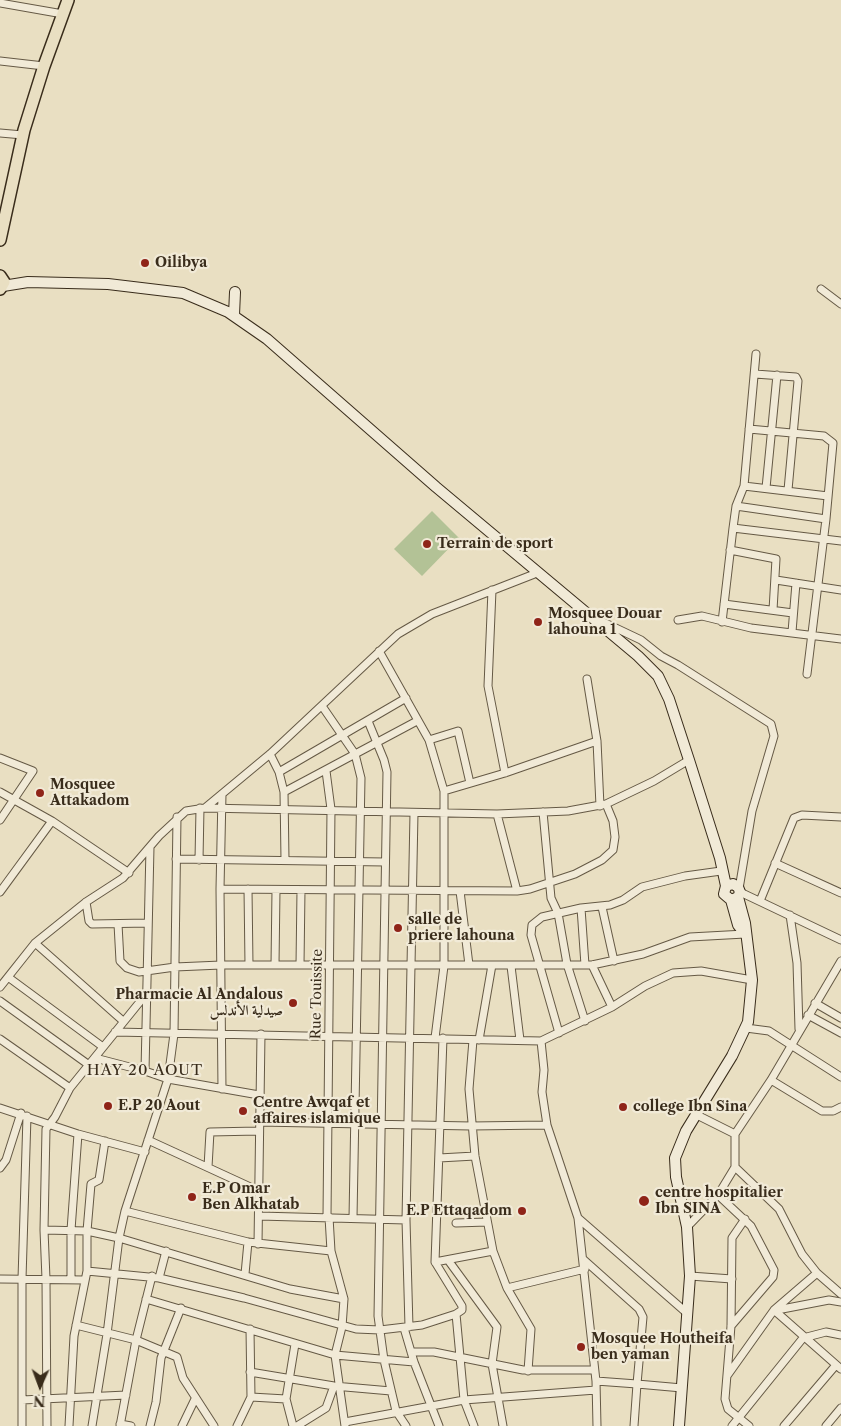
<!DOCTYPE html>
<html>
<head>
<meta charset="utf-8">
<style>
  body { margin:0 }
  #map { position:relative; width:841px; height:1426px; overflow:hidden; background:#e9dfc2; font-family:"Libre Caslon Text",serif }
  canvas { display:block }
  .north { position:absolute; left:15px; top:1361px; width:50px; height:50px; -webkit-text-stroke:4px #f1ead7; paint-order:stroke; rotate:182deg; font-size:14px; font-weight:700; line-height:20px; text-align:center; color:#392c1b }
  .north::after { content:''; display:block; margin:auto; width:18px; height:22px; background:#392c1b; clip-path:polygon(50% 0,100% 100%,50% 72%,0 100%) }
</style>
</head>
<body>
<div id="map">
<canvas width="841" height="1426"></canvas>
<div class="north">N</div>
</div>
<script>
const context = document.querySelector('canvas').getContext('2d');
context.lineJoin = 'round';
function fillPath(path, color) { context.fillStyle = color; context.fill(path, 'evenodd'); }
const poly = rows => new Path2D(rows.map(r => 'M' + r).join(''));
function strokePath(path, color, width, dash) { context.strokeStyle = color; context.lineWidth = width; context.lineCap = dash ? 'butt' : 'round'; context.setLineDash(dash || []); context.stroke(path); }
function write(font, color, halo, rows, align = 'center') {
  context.font = font + ' "Libre Caslon Text",Amiri,serif'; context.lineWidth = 4.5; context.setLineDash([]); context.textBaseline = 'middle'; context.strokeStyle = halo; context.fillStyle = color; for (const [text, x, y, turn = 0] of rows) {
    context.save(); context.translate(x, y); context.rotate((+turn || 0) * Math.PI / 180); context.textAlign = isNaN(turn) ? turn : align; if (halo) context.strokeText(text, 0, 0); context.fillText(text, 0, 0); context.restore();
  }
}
fillPath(poly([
  [432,511,459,538,422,576,394,549]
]), '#b3c296');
const minor = poly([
  [0,3,63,14],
  [0,61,44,66],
  [0,133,23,135],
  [821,289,841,304],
  [756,354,744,486,736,506,733,528,841,541],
  [755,374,796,377,798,381,788,490],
  [749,429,824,436,833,443,826,519,807,674],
  [744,486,828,496],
  [766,488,777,375],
  [736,506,826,519],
  [730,550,776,559,773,610],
  [776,580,841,590],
  [492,590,488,686,505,773],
  [724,604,793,613],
  [678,620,702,616,751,628,841,639],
  [601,621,641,640,661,656,678,665,771,724,774,736,752,811,739,889],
  [722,622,733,528],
  [792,632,796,583],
  [379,651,429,740,444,791,444,966,435,1038],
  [587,679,597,741,600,806],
  [322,706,355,754,361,778,353,1218],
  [368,721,384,760,387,772,378,1316,384,1360,396,1411,406,1426],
  [429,740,458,731,470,783],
  [270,754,279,772,284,792,285,860],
  [0,758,33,771,0,820],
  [326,771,331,809,327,1217],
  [279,772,406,698],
  [444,791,505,773,597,741],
  [0,792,52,821,129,873],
  [284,792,417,721],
  [222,794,220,889,222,1089],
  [205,808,270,754,398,634,432,614,537,573],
  [543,812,551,898,558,913,567,964,585,1021],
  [497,814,517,891],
  [177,817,174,1034,168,1079,259,1095],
  [176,859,385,862],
  [199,860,200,808],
  [775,863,841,893],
  [220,889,517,891,530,889,575,874,602,860,613,850,615,837,613,821,606,804],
  [248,889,249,965],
  [460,891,469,965],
  [0,892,52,821],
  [740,892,841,940],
  [760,901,794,818,802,815,841,817],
  [86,902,89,921,92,924,148,923],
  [602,907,614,961],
  [581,908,585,965],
  [790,915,797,963,799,1029],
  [118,924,120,961,127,968,139,972,175,967,221,965,592,965,643,954,690,937,745,934],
  [35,943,123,1021],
  [275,965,276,890],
  [300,965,301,890],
  [592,965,612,1007],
  [511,966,520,1040],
  [8,977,103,1047],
  [0,987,35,943,86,902,123,878,159,836,186,811,205,808,497,814,568,811,606,804,654,781,689,760],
  [0,1001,89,1065],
  [815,1003,841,1018],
  [808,1015,841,1033],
  [746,1028,769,1031,841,1077],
  [115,1032,541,1041,612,1007,645,986,673,973,701,971,752,980],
  [559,1033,531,935,532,925,542,917,581,908,610,905,623,900,642,887,685,876,721,871],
  [0,1039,70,1088],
  [473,1040,469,1089,475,1156,493,1251,507,1288,531,1329,528,1371],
  [479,1040,492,965],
  [541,1041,544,1070,542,1092,547,1125,578,1218,596,1381,597,1426],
  [145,1071,150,847],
  [771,1080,822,1111,833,1111,841,1107],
  [0,1108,78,1134,145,1152],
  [695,1114,735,1134],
  [259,1122,471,1126,547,1125],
  [148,1140,259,1191],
  [439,1158,475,1156],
  [208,1167,210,1132,258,1131],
  [735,1167,779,1209,802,1254,817,1273],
  [0,1168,6,1160,21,1113],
  [718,1195,735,1167,735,1134,771,1080,841,961],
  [125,1211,248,1242,331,1251],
  [259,1216,406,1220],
  [329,1217,331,1251,344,1299],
  [578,1218,688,1314],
  [745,1219,732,1238,731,1326,725,1399,728,1409,749,1426],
  [456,1223,487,1222],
  [687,1227,718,1195,751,1226,774,1270,773,1277,731,1326],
  [44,1230,87,1231,119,1238,290,1289,344,1299,342,1327,335,1355,345,1426],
  [258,1244,261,1034],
  [583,1259,639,1309,643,1317,637,1384,596,1381],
  [448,1260,497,1327,492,1364,503,1426],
  [435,1262,493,1251],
  [87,1271,159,1278,244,1298,356,1329,380,1330,422,1325,456,1314,462,1310,462,1306,435,1262,443,1038],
  [245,1274,248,1242],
  [690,1276,732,1279],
  [159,1278,166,1251],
  [0,1279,85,1280],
  [71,1279,71,1230,78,1134],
  [507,1288,585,1269],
  [146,1299,335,1355,414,1362],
  [774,1310,841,1369],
  [777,1310,829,1300,841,1302],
  [456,1314,464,1400,474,1426],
  [76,1325,136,1340,177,1357,183,1378,214,1426],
  [409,1327,406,1220,414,813],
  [404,1328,414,1362,439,1426],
  [411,1352,434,1352,523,1370,594,1370],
  [250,1372,334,1386,391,1391],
  [727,1376,774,1310,817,1273,841,1294],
  [251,1397,286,1399],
  [22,1400,126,1395],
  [345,1422,464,1400,596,1390],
  [120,1424,131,1426],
  [22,1426,22,1279,27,1116],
  [47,1426,46,1279,44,1230,46,1129,55,1117,70,1088,147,993],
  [69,1426,74,1336,87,1271,87,1231,91,1184,99,1180,105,1141],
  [92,1426,107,1334,119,1238,125,1211,168,1079,145,1071,95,1058],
  [120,1426,136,1340,152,1276],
  [150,1426,156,1402,161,1358,181,1308],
  [182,1426,195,1399],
  [237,1426,251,1397,250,1329],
  [293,1426,286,1399,295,1344],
  [297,1426,326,1408,334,1386],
  [634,1426,637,1384,682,1388],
  [732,1426,803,1338,826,1332,841,1335],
  [784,1426,836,1365],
  [826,1426,841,1408]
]);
const secondary = poly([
  [3,286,28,282,108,284,183,293,228,312,267,339,436,487,638,656,658,676,669,699,689,760,720,858,726,886],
  [234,315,235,292],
  [731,900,738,897,740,892,738,887,733,884,726,886,724,894,731,900,738,925,745,934],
  [679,1426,690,1276,687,1227,676,1177,675,1158,686,1131,732,1056,748,1022,752,980,745,923,738,897]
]);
const primary = poly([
  [0,240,24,130,44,66,68,0],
  [0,276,4,282,0,289]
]);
strokePath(minor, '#655945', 9);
strokePath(secondary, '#392c1b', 12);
strokePath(primary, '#392c1b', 14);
strokePath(minor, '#f1ead7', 7);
strokePath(secondary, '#f1ead7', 10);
strokePath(primary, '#e9dfc2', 11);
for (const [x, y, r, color] of [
  [145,263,5,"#8f2418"],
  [427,544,5,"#8f2418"],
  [538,622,5,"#8f2418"],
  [40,793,5,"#8f2418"],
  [398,928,5,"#8f2418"],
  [293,1003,5,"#8f2418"],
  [108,1106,5,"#8f2418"],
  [623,1107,5,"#8f2418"],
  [243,1111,5,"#8f2418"],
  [192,1197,5,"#8f2418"],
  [644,1201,6,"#8f2418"],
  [522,1211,5,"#8f2418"],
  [581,1347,5,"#8f2418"]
]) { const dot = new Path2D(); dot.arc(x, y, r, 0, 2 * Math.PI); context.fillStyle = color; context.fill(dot); strokePath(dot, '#f1ead7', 2); }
write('bold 14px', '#392c1b', '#f1ead7', [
  ["Oilibya",155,263],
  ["Terrain de sport",437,544],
  ["Mosquee Douar",548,614],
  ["lahouna 1",548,630],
  ["Mosquee",50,785],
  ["Attakadom",50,801],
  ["salle de",408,920],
  ["priere lahouna",408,936],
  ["Pharmacie Al Andalous",283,995,"right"],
  ["صيدلية الأندلس",283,1011,"right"],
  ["Centre Awqaf et",253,1103],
  ["affaires islamique",253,1119],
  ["E.P 20 Aout",118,1106],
  ["college Ibn Sina",633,1107],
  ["E.P Omar",202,1189],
  ["Ben Alkhatab",202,1205],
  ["centre hospitalier",655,1193],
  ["Ibn SINA",655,1209],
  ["E.P Ettaqadom",512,1211,"right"],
  ["Mosquee Houtheifa",591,1339],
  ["ben yaman",591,1355]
], 'left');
write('14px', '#392c1b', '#f1ead7', [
  ["Rue Touissite",317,994,-89]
]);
context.letterSpacing = '1px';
write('15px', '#392c1b', '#f1ead7', [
  ["HAY 20 AOUT",145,1071]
]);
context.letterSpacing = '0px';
</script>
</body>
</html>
